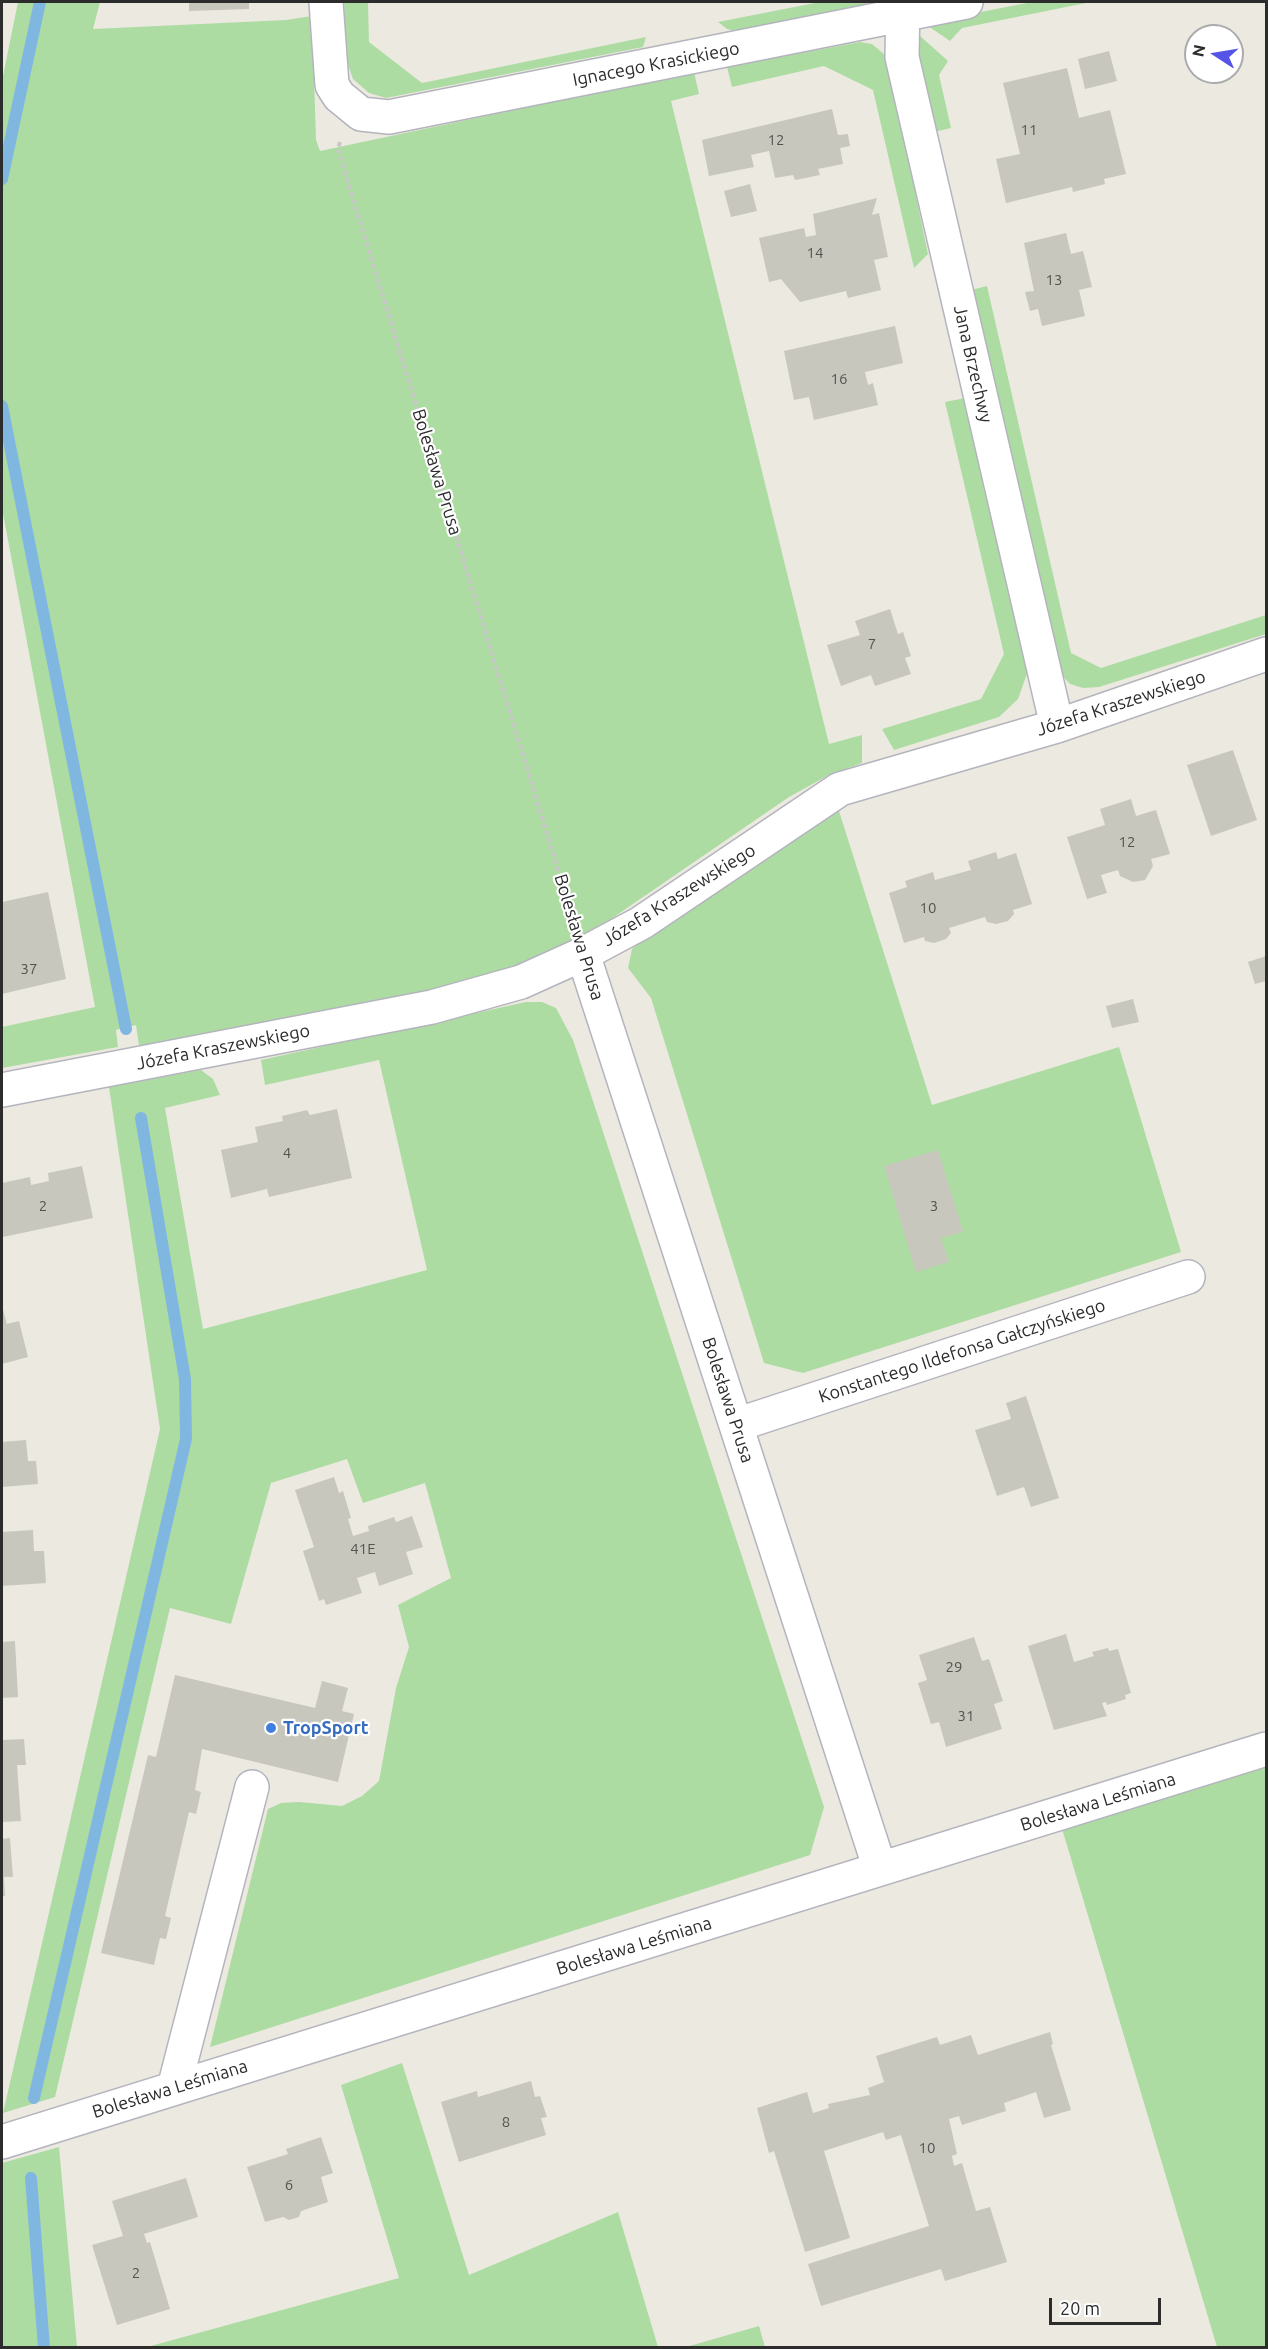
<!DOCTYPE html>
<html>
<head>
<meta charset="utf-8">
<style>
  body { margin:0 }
  #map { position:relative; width:1268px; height:2349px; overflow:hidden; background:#ece9e0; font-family:Ubuntu,sans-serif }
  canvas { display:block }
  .frame { position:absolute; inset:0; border:3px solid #2c2c2c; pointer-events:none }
  .north { position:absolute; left:1184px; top:24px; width:60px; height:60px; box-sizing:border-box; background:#fff; border:2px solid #ababab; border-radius:50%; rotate:282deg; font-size:16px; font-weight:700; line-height:24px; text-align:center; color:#2c2c2c }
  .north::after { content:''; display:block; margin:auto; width:21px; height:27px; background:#5455e6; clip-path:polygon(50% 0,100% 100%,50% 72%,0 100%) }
  .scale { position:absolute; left:1049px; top:2298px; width:112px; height:27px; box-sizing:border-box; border:3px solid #2c2c2c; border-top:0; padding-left:8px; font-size:18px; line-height:21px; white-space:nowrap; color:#2c2c2c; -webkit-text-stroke:4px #fff; paint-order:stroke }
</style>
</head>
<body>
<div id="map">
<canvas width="1268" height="2349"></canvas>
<div class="frame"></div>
<div class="north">N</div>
<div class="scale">20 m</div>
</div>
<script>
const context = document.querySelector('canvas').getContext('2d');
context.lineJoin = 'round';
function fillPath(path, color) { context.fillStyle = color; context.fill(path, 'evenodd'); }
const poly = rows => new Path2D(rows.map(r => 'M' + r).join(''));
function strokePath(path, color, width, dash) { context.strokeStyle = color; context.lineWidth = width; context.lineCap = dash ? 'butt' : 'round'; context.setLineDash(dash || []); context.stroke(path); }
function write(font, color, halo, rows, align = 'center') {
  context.font = font + ' Ubuntu,sans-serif'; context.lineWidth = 4.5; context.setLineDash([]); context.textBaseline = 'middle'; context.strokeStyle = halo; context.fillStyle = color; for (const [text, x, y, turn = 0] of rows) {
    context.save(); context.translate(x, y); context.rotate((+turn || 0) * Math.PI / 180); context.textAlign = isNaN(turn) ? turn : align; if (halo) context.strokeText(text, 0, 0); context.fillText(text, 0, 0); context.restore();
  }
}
fillPath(poly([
  [18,2,100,2,93,29,286,20,312,16,316,140,320,151,694,72,699,94,671,101,829,744,862,735,862,763,829,775,789,797,611,919,529,964,429,992,139,1046,136,1025,116,1030,118,1047,2,1068,2,1027,95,1007,2,508,2,81],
  [344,2,368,2,369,42,422,83,646,37,643,47,386,98,369,93,353,79,346,59],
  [820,2,869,2,863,6,735,31,727,29,718,22],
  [1032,2,1091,2,962,28,950,41,928,26,940,20],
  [919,35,948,61,939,75,951,128,934,132,917,52],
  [860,42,872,44,884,54,889,66,928,254,914,268,873,90,824,66,732,87,727,67],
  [987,286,1071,653,1101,668,1266,615,1266,634,1099,687,1083,688,1070,684,1060,673,971,290],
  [965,398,1029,668,1018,699,999,717,894,750,882,729,981,699,1004,654,945,402],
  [839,811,932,1105,1119,1047,1181,1252,803,1373,764,1363,651,998,628,968,632,949,646,937,829,812],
  [526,1002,542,1002,556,1008,573,1040,824,1807,810,1855,210,2047,268,1809,281,1803,299,1802,342,1806,362,1796,379,1781,396,1688,409,1647,398,1605,451,1578,425,1483,363,1503,347,1459,271,1483,231,1624,170,1608,55,2097,3,2113,160,1429,109,1087,201,1070,213,1079,220,1095,165,1108,203,1329,427,1270,379,1060,265,1085,261,1060],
  [1266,1768,1266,2347,1217,2347,1060,1822],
  [402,2063,469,2275,618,2212,658,2347,147,2347,399,2278,341,2085],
  [59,2147,77,2347,2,2347,2,2163],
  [759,2326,765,2347,686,2347]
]), '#addca3');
strokePath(poly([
  [2,179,40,2],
  [2,406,126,1029],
  [34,2098,186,1439,185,1379,141,1118],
  [31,2178,44,2348]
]), '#80b7e1', 12);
fillPath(poly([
  [189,2,249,2,249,9,189,11],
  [1109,51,1117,81,1085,89,1078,59],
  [1067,68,1079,118,1110,110,1126,174,1104,179,1105,184,1073,192,1072,187,1006,203,996,159,1020,154,1003,83],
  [832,109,838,135,848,134,850,146,840,148,843,164,818,169,820,175,795,180,793,175,775,178,769,151,751,155,754,167,709,176,702,140],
  [750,184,757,211,731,217,724,191],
  [877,198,872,215,879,213,888,257,874,260,881,290,848,298,846,291,800,302,781,279,769,282,759,238,804,228,806,237,816,235,813,214],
  [1066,233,1071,254,1083,251,1092,287,1079,290,1085,316,1042,326,1038,309,1030,311,1025,292,1034,291,1024,243],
  [895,326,903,363,865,372,868,385,873,383,878,405,814,420,809,397,794,400,784,351],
  [890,609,898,634,903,632,911,656,905,658,911,674,875,686,871,675,841,686,827,645,860,635,855,621],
  [1233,750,1257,820,1211,836,1187,765],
  [1131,799,1136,816,1156,810,1170,854,1151,859,1153,866,1145,880,1133,882,1120,876,1118,870,1101,875,1107,893,1087,899,1067,837,1105,825,1100,809],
  [996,852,998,859,1016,853,1032,904,1013,910,1014,914,1008,921,996,924,987,922,985,917,949,928,951,933,946,939,934,943,925,941,924,937,904,943,889,893,907,887,905,881,933,872,935,880,971,870,968,861],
  [48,892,66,979,2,994,2,902],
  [1266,956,1266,981,1255,984,1248,962],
  [1133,999,1139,1022,1112,1028,1106,1006],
  [337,1109,352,1178,269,1197,267,1189,231,1198,221,1150,258,1142,255,1127,283,1121,282,1116,307,1110,310,1115],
  [938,1150,963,1232,941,1238,949,1262,916,1272,884,1166],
  [82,1166,93,1218,3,1237,2,1183,30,1177,31,1185,49,1181,48,1173],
  [2,1306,7,1324,19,1321,28,1357,2,1364],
  [1026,1396,1059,1498,1031,1507,1024,1487,997,1496,975,1430,1011,1419,1006,1403],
  [26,1440,28,1461,36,1461,38,1484,2,1487,2,1442],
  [334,1477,339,1493,343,1491,351,1518,348,1519,353,1536,369,1531,368,1526,394,1517,396,1522,412,1516,423,1547,406,1552,413,1574,379,1586,375,1572,357,1578,362,1593,326,1605,324,1599,319,1601,303,1551,314,1547,295,1490],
  [33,1530,34,1551,44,1551,46,1583,2,1586,2,1532],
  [1066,1634,1074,1662,1094,1656,1092,1652,1108,1648,1109,1651,1118,1649,1131,1693,1125,1695,1126,1699,1107,1705,1106,1702,1102,1703,1107,1716,1054,1730,1028,1646],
  [974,1637,982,1661,989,1659,1003,1701,994,1704,1002,1729,946,1747,939,1722,931,1724,924,1702,918,1683,927,1680,919,1655],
  [15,1641,18,1697,2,1698,2,1642],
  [175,1675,315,1708,322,1681,348,1688,342,1711,354,1714,338,1782,202,1749,195,1790,201,1792,196,1814,189,1812,165,1916,171,1918,166,1939,160,1938,154,1965,101,1953,148,1755,156,1757],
  [24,1739,26,1765,17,1765,21,1821,2,1822,2,1740],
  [10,1838,13,1877,4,1877,5,1896,2,1896,2,1839],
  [1050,2032,1053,2044,1051,2045,1071,2110,1044,2118,1036,2092,1004,2103,1006,2111,962,2125,959,2116,949,2119,957,2154,952,2156,954,2166,962,2163,976,2211,990,2207,1007,2262,945,2281,941,2269,821,2306,808,2264,929,2226,901,2135,886,2140,883,2132,824,2151,850,2238,805,2252,774,2151,769,2153,757,2108,807,2092,813,2113,829,2108,828,2104,870,2095,868,2088,884,2082,876,2056,937,2037,940,2045,971,2035,978,2055],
  [531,2081,535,2097,540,2096,547,2117,541,2118,546,2135,459,2162,441,2102,477,2091,478,2097],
  [321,2137,333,2173,321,2177,328,2202,301,2211,299,2217,289,2220,283,2217,265,2222,247,2167,288,2154,286,2149],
  [186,2178,198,2217,144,2234,147,2243,150,2242,170,2309,117,2325,92,2245,123,2236,112,2201]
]), '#c8c7be');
const minor = poly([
  [326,2,332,85,339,96,361,114,389,117,966,2],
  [903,2,902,57,1057,726],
  [583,954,880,1869],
  [2,1090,432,1007,521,982,583,954,641,923,840,789,1057,726,1266,654],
  [736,1425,1188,1277],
  [174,2088,252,1787],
  [2,2142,1266,1749]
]);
strokePath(minor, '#b4b4be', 36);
strokePath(poly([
  [340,142,338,149,573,919]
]), '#c8c8c8', 4, [4.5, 3]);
strokePath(minor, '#fff', 33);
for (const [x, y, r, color] of [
  [271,1728,6,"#3f7fe0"]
]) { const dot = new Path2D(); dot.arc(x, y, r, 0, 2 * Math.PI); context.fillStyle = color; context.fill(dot); strokePath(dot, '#fff', 2); }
write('15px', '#535350', null, [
  ["11",1029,130],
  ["12",776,140],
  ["14",815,253],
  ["13",1054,280],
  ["16",839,379],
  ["7",872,644],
  ["12",1127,842],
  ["10",928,908],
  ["37",29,969],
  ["4",287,1153],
  ["2",43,1206],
  ["3",934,1206],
  ["41E",363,1549],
  ["29",954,1667],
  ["31",966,1716],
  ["8",506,2122],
  ["10",927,2148],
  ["6",289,2185],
  ["2",136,2273]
]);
write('18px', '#2c2c2c', '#fff', [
  ["Ignacego Krasickiego",656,64,-11],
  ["Jana Brzechwy",973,364,77],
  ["Bolesława Prusa",437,472,73],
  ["Józefa Kraszewskiego",1121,703,-18],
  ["Józefa Kraszewskiego",679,895,-32],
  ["Bolesława Prusa",579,937,73],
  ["Józefa Kraszewskiego",223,1047,-11],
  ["Konstantego Ildefonsa Gałczyńskiego",962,1351,-18],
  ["Bolesława Prusa",728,1400,72],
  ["Bolesława Leśmiana",1098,1802,-17],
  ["Bolesława Leśmiana",634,1946,-17],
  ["Bolesława Leśmiana",170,2089,-17]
]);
write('bold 18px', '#366cbe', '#fff', [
  ["TropSport",283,1728]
], 'left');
</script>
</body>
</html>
